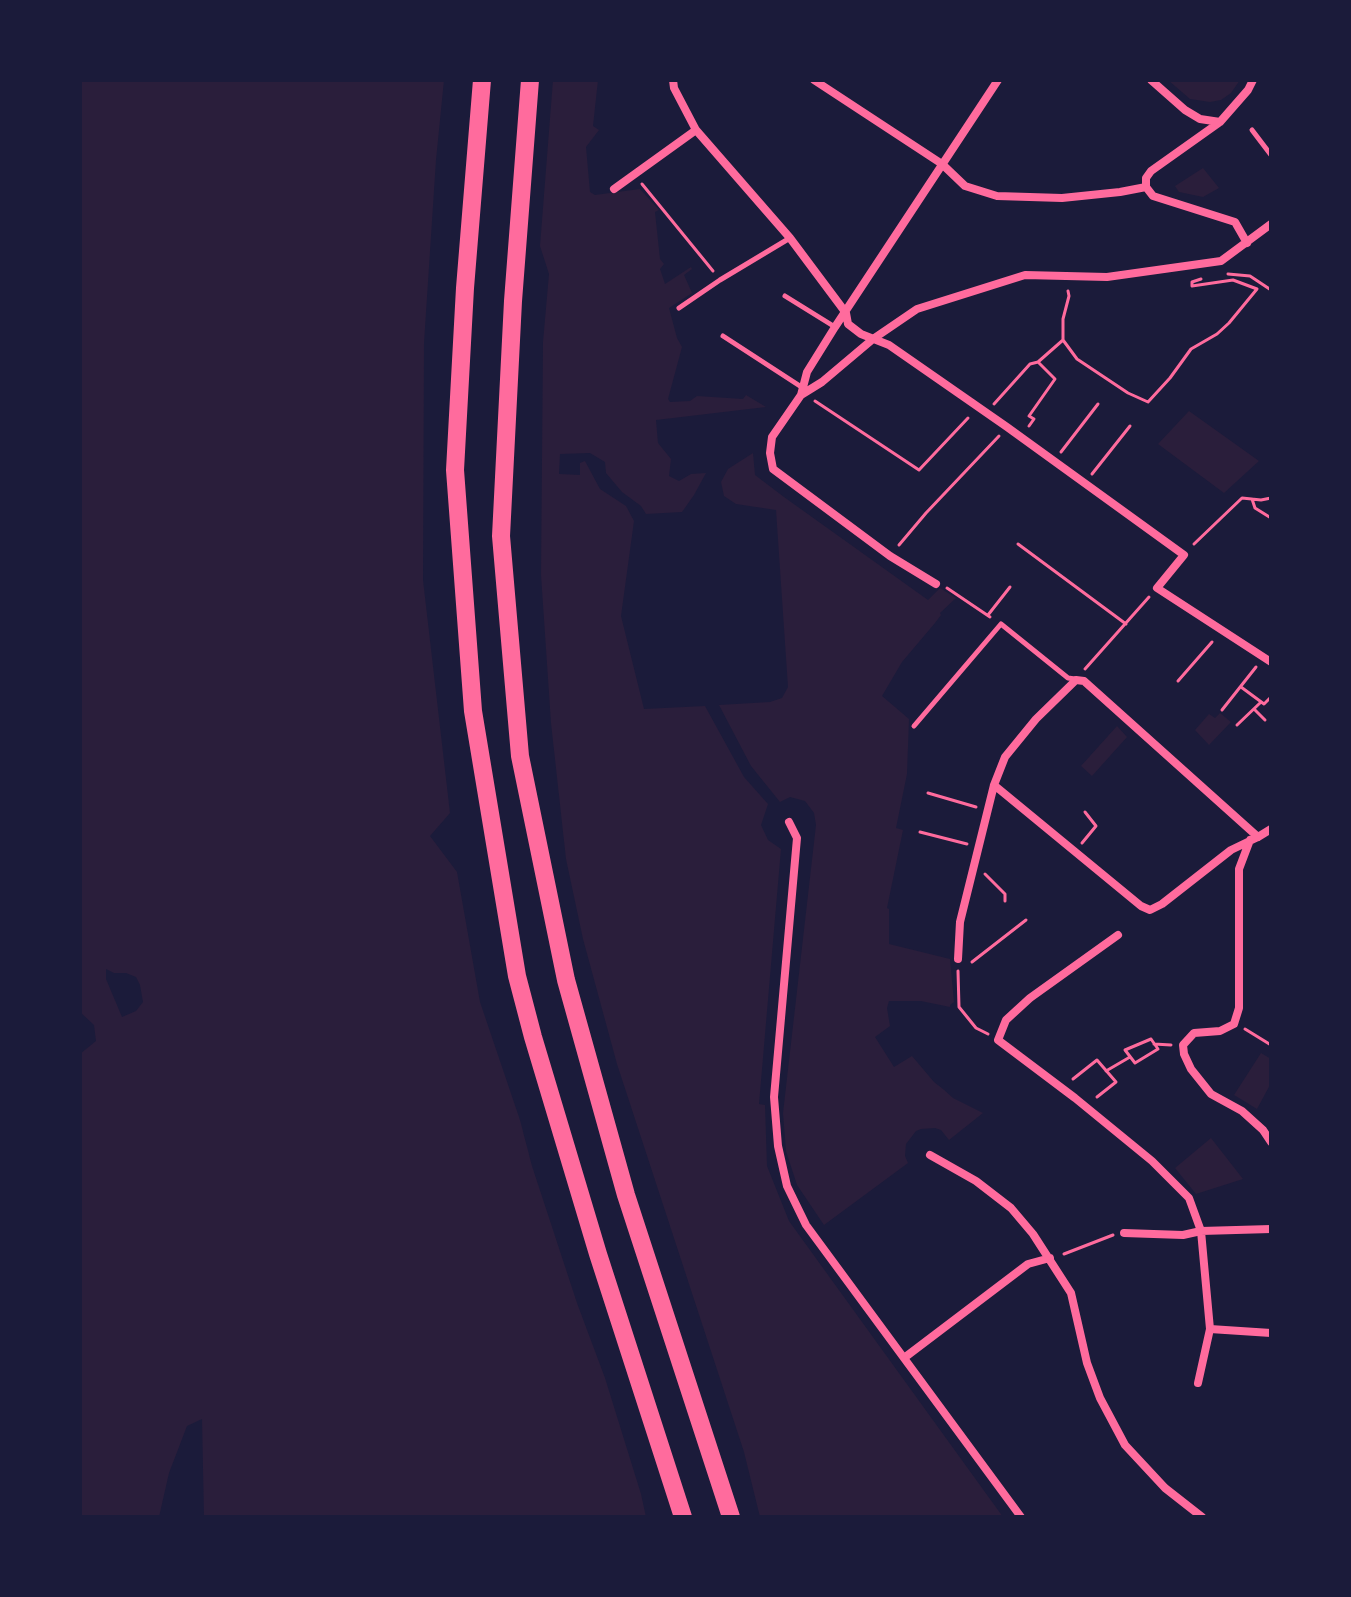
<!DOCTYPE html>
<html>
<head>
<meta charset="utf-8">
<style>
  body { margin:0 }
  #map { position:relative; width:1351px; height:1597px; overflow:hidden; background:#1b1b3a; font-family:"Roboto Condensed",sans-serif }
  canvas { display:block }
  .frame { position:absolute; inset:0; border:82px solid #1b1b3a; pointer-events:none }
</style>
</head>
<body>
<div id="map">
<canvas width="1351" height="1597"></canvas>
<div class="frame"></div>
</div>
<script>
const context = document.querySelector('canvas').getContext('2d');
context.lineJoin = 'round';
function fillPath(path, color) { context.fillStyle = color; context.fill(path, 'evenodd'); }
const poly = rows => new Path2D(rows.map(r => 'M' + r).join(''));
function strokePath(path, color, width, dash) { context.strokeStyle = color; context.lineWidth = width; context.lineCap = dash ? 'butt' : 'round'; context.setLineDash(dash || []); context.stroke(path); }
fillPath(poly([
  [80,80,444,80,436,160,424,343,423,580,450,813,430,836,457,872,480,1002,520,1120,532,1166,577,1303,605,1378,641,1494,646,1517,204,1517,202,1419,187,1426,169,1473,159,1517,80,1517,80,1054,96,1041,94,1025,80,1012],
  [106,969,114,973,126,973,136,977,140,985,143,1002,136,1011,122,1017,106,979],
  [553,80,598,80,593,126,599,130,586,147,590,192,595,195,640,189,659,210,655,212,660,259,664,264,660,269,665,284,691,267,692,269,684,275,692,293,669,308,677,338,682,347,668,399,670,402,690,401,697,396,743,399,746,395,766,407,656,420,658,443,671,459,669,476,679,481,691,474,706,473,694,495,682,512,646,514,641,506,622,492,606,473,605,462,590,453,560,454,559,474,580,475,580,463,585,461,600,489,626,506,634,521,621,616,644,709,705,706,744,777,768,804,761,825,768,840,781,849,759,1104,765,1105,767,1166,789,1221,1003,1517,760,1517,744,1452,617,1064,583,939,566,859,551,723,541,575,543,342,549,274,540,246],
  [1168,80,1240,80,1231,93,1221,100,1210,102,1190,99],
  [1203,168,1219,188,1203,197,1179,192,1175,186],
  [1189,411,1259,461,1224,493,1158,444],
  [753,453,755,475,784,497,928,600,940,588,956,598,940,613,941,615,935,623,902,662,882,696,909,719,907,774,896,828,903,830,887,908,889,909,889,944,950,959,954,1002,950,1005,950,1007,921,1001,889,1001,887,1008,890,1026,875,1037,894,1067,912,1056,934,1082,943,1089,953,1098,983,1113,949,1140,941,1130,935,1128,921,1129,916,1131,906,1144,905,1156,908,1163,824,1225,797,1185,786,1151,783,1113,816,825,814,813,805,801,790,797,780,802,751,766,719,705,770,702,782,698,788,687,776,510,736,504,724,496,721,482,728,469],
  [1220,713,1231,722,1209,745,1195,730,1209,714,1215,718],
  [1117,726,1127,737,1092,776,1081,766],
  [1261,1053,1271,1059,1271,1083,1257,1109,1234,1095],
  [1211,1138,1243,1179,1196,1194,1175,1168]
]), '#2a1e3b');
strokePath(poly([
  [642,184,713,271],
  [1228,274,1250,276,1271,290],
  [1068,291,1069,296,1063,319,1063,340,1077,359,1128,393,1148,402,1170,378,1191,349,1217,334,1229,323,1257,289,1233,280,1192,286,1192,282,1201,279],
  [815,401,919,470,968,418],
  [994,404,1030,364,1038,362,1063,340],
  [1029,426,1034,419,1029,416,1055,379,1038,362],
  [1061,452,1098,404],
  [1092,474,1130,426],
  [1252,499,1255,508,1271,518],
  [1018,544,1126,624],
  [1194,544,1242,498,1261,500,1271,498],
  [899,545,926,513,999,436],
  [947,588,990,617],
  [988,615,1010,587],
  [1085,669,1149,597],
  [1178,681,1212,642],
  [1241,687,1264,704,1271,697],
  [1254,709,1265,720],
  [1222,710,1256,667],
  [1237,725,1260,703],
  [928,793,976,807],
  [920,832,967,844],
  [1082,843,1096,826,1085,812],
  [985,874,1005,894,1005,901],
  [972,962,1026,920],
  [958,971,959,1007,976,1028,988,1034],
  [1245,1029,1271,1045],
  [1151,1039,1158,1049,1135,1063,1125,1050,1151,1039],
  [1154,1044,1171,1045],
  [1106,1071,1130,1057],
  [1073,1079,1097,1060,1116,1082,1097,1097],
  [1064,1254,1113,1235]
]), '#ff6b9d', 3);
strokePath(poly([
  [1252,130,1271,155],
  [785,296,835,327],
  [679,308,720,280,790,238],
  [723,336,803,388],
  [914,726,1001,624,1068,678,1075,679]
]), '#ff6b9d', 5);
strokePath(poly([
  [673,80,674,88,696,130,790,238,846,313,848,324,861,334,889,345,1007,427,1184,555,1157,588,1271,662],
  [814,80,942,164,965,186,997,196,1062,198,1120,192,1146,187],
  [1151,80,1185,110,1200,119,1220,122],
  [1146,187,1146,178,1151,171,1220,122,1248,90,1253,80],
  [1146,187,1153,196,1235,222,1247,243],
  [614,189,696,130],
  [801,395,822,382,873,339,917,309,1025,275,1107,277,1221,261,1271,224],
  [936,584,890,556,773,469,770,453,772,437,801,395,807,372,835,327,998,80],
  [994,785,1141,906,1150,910,1162,904,1231,850,1258,837,1271,829],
  [789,822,797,838,774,1097,778,1146,787,1186,806,1225,1021,1517],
  [1250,840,1239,869,1239,1008,1234,1024,1220,1031,1194,1033,1183,1045,1184,1054,1191,1069,1211,1094,1242,1111,1263,1130,1271,1142],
  [1118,935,1030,998,1006,1020,998,1040,1075,1098,1152,1161,1189,1198,1201,1231,1210,1329,1198,1383],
  [958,959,960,922,994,785,1005,757,1036,719,1076,680,1084,681,1258,837],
  [930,1155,976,1181,1011,1208,1033,1234,1071,1293,1087,1363,1100,1398,1125,1445,1165,1488,1202,1517],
  [1124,1233,1183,1235,1201,1231,1271,1229],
  [1210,1329,1271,1333],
  [904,1358,1028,1264,1050,1258]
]), '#ff6b9d', 8);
strokePath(poly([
  [482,80,465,288,455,470,473,711,517,976,533,1037,598,1254,683,1517],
  [530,80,513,301,501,536,520,756,566,980,626,1195,731,1517]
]), '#ff6b9d', 18);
</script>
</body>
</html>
